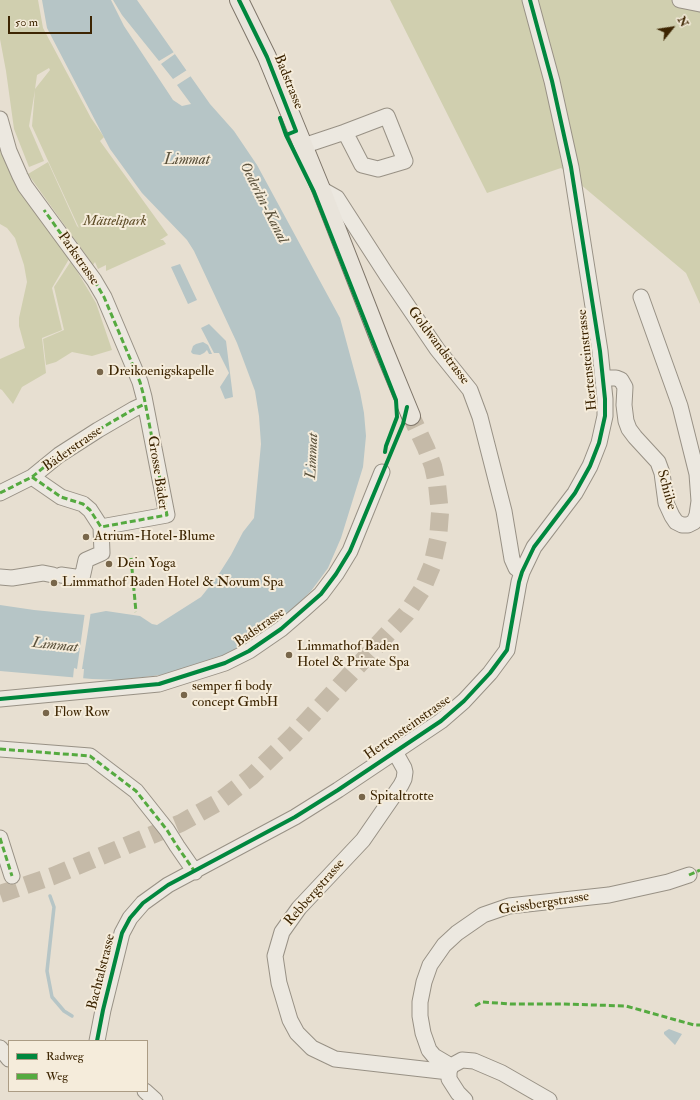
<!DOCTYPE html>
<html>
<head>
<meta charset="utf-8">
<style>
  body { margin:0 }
  #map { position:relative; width:700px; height:1100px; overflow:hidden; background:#e7dfd1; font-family:"IM FELL Double Pica",serif }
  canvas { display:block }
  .legend { position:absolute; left:8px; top:1040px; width:140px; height:52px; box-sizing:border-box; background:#f5ecdb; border:1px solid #ab9c84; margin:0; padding:5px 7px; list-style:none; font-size:12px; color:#3d2502 }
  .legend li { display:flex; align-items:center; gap:8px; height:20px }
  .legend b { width:20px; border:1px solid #ab9c84 }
  .north { position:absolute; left:652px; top:8px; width:40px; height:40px; -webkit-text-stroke:3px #f5ecdb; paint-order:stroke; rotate:60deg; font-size:11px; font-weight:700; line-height:16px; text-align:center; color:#3d2502 }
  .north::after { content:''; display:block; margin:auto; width:14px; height:18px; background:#3d2502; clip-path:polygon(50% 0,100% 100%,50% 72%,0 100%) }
  .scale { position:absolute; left:8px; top:16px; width:84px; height:18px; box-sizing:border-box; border:2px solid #3d2502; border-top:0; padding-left:5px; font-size:12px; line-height:14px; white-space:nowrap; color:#3d2502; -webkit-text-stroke:3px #f5ecdb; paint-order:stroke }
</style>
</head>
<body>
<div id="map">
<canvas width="700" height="1100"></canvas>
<ul class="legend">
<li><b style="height:5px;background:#00873e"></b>Radweg</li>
<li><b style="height:5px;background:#55aa40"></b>Weg</li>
</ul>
<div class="north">N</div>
<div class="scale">50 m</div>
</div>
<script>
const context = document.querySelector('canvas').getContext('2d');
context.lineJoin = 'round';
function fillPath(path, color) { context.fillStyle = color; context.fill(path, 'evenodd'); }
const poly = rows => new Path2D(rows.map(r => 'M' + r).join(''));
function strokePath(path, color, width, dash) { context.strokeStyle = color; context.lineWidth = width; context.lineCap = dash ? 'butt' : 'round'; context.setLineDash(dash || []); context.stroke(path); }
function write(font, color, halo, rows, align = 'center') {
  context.font = font + ' "IM FELL Double Pica",serif'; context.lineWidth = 4; context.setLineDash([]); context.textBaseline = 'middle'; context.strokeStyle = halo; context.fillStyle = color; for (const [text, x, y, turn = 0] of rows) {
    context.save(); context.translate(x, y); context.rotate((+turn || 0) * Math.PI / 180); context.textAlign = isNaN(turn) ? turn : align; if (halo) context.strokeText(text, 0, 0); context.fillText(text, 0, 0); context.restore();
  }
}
fillPath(poly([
  [0,0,38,0,43,28,91,118,104,137,100,141,168,235,160,240,163,240,166,244,106,271,106,265,98,269,95,262,93,265,28,174,48,162,77,226,79,228,32,126,35,90,29,126,44,161,29,167,14,129,6,71,0,39],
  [49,68,50,70,35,89,37,75],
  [390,0,700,0,700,304,686,273,561,168,487,193],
  [0,135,15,179,69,259,52,288,62,330,42,338,46,373,22,387,13,404,2,390,0,389,0,359,25,348,19,326,19,318,27,282,24,265,15,238,7,228,0,224],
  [71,261,96,303,112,350,92,356,72,352,56,362,46,365,43,339,64,330,54,287]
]), '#d0cfaf');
fillPath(poly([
  [42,0,137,0,210,104,234,131,257,165,340,318,360,392,364,413,366,436,363,467,341,538,328,568,320,579,311,591,286,616,253,640,222,657,168,674,121,680,92,679,0,671,0,605,34,610,85,615,106,611,140,616,152,624,157,625,201,597,217,577,231,555,243,532,254,518,261,444,259,416,255,391,237,343,194,251,187,240,142,193,110,149,47,28],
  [180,264,197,300,188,304,171,267],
  [209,324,226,341,233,397,225,399,220,387,229,373,219,353,214,353,201,328],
  [203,342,208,345,212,354,209,354,207,350,204,353,200,355,193,354,191,352,193,346,196,344],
  [669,1029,682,1034,675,1045,664,1034,664,1032]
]), '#b6c5c6');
fillPath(poly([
  [111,0,113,0,122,15,159,61,174,52,175,54,161,64,173,79,187,70,191,76,177,85,191,104,182,106,173,100,124,26],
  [89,611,91,611,82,669,84,669,83,680,73,678,74,668,77,669,85,612]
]), '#e7dfd1');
strokePath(poly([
  [50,896,54,907,47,971,52,997,64,1011,72,1016]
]), '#b6c5c6', 3.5);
strokePath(poly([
  [0,894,53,876,181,823,217,803,252,776,293,736,406,614,422,590,432,566,438,539,440,513,437,484,433,466,426,448,411,416]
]), '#c5baa8', 18, [18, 9]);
const minor = poly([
  [680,0,700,4],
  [0,119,9,151,20,176,25,186,94,280,104,297,140,382,144,397,167,515,101,527,90,510,83,504,61,497,32,477],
  [303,146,345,132,362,165,378,169,405,161,387,116,345,132],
  [321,189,337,198,386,274,437,349,470,390,480,417,504,511,512,559,516,568,522,572],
  [603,378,616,378,621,380,625,387,624,405,626,421,629,429,635,437,658,462,662,473,666,503,672,516,676,522,682,525,688,525,694,522,697,515,699,501,697,474,680,406,641,297],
  [0,493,32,477,59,455,98,430,134,409,145,404],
  [61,575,82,578,86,560,102,553,101,527],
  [0,577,12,578,43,573,53,575],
  [0,699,159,684,225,663,249,651,281,629,303,610,321,594,336,574,350,551,382,472],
  [0,749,90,756,136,791,167,830,177,846,195,872],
  [395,752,404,768,405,772,404,779,401,785,363,840,299,908,282,932,275,956,279,983,290,1020,297,1033,312,1048,335,1059,449,1072],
  [0,838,12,876],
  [97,1041,103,1010,122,933,130,918,143,903,168,885,295,817,338,790,441,721,464,701,490,673,507,650,519,582,522,572,534,547,575,493,590,466,599,443,605,416,605,399,600,351,571,167,552,81,530,0],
  [0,1048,9,1059],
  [451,1066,434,1056,429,1050,423,1033,420,1016,420,1002,424,982,430,965,444,945,457,933,483,915,509,906,609,895,668,882,689,875],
  [451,1066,462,1060,474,1061,502,1073,549,1100],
  [451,1066,449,1072,449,1079,458,1093,465,1100],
  [145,1091,155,1100]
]);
const major = poly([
  [239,0,267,57,321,189,381,343,411,416]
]);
strokePath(minor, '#989185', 17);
strokePath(major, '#7f766a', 20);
strokePath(minor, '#ece8e0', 15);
strokePath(major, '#e9e4db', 18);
strokePath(poly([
  [32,477,61,497,83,504,90,510,101,527,167,515,144,397,140,382,104,297,94,280,44,210],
  [0,493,32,477,59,455,98,430,134,409,145,404],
  [131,558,136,612],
  [0,749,90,756,136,791,167,830,177,846,195,872],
  [0,838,12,876],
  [689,875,700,870],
  [475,1006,482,1002,511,1004,562,1004,626,1006,694,1025,700,1025]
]), '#55aa40', 3, [6, 3]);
strokePath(poly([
  [239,0,267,57,296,131,286,135],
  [280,118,286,135,314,192,396,400,397,417,386,446,385,452],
  [0,699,159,684,225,663,249,651,281,629,321,594,336,574,350,551,403,424,407,407],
  [97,1041,103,1010,122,933,130,918,143,903,168,885,295,817,338,790,441,721,464,701,490,673,507,650,519,582,522,572,534,547,575,493,590,466,599,443,605,416,605,399,600,351,571,167,552,81,530,0]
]), '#00873e', 4);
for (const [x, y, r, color] of [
  [100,372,4,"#78664a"],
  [86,537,4,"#78664a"],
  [109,564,4,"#78664a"],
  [54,583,4,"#78664a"],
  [289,655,4,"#78664a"],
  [184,695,4,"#78664a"],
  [46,713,4,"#78664a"],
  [362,797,4,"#78664a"]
]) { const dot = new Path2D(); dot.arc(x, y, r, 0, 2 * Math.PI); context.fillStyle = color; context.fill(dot); strokePath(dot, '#f5ecdb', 1.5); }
write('14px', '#3d2502', '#f5ecdb', [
  ["Badstrasse",288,82,68],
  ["Parkstrasse",78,259,55],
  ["Goldwandstrasse",438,346,53],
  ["Hertensteinstrasse",588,360,-96],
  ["Bäderstrasse",73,449,-35],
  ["Grosse Bäder",157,473,81],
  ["Schiibe",666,490,75],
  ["Badstrasse",260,628,-35],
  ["Hertensteinstrasse",408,728,-35],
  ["Rebbergstrasse",315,893,-49],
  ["Geissbergstrasse",544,904,-9],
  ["Bachtalstrasse",102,972,-76]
]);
write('italic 14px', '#5d4c26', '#f5ecdb', [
  ["Mättelipark",115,222]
]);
write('14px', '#3d2502', '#f5ecdb', [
  ["Dreikoenigskapelle",108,372],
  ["Atrium-Hotel-Blume",94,537],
  ["Dein Yoga",117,564],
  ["Limmathof Baden Hotel & Novum Spa",62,583],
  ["Limmathof Baden",297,647],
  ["Hotel & Private Spa",297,663],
  ["semper fi body",192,687],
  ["concept GmbH",192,703],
  ["Flow Row",54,713],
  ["Spitaltrotte",370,797]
], 'left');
write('italic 15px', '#5b523c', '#f5ecdb', [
  ["Limmat",187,161],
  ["Oederlin-Kanal",263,203,63],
  ["Limmat",313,456,-87],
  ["Limmat",55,646,6]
]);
</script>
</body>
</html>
